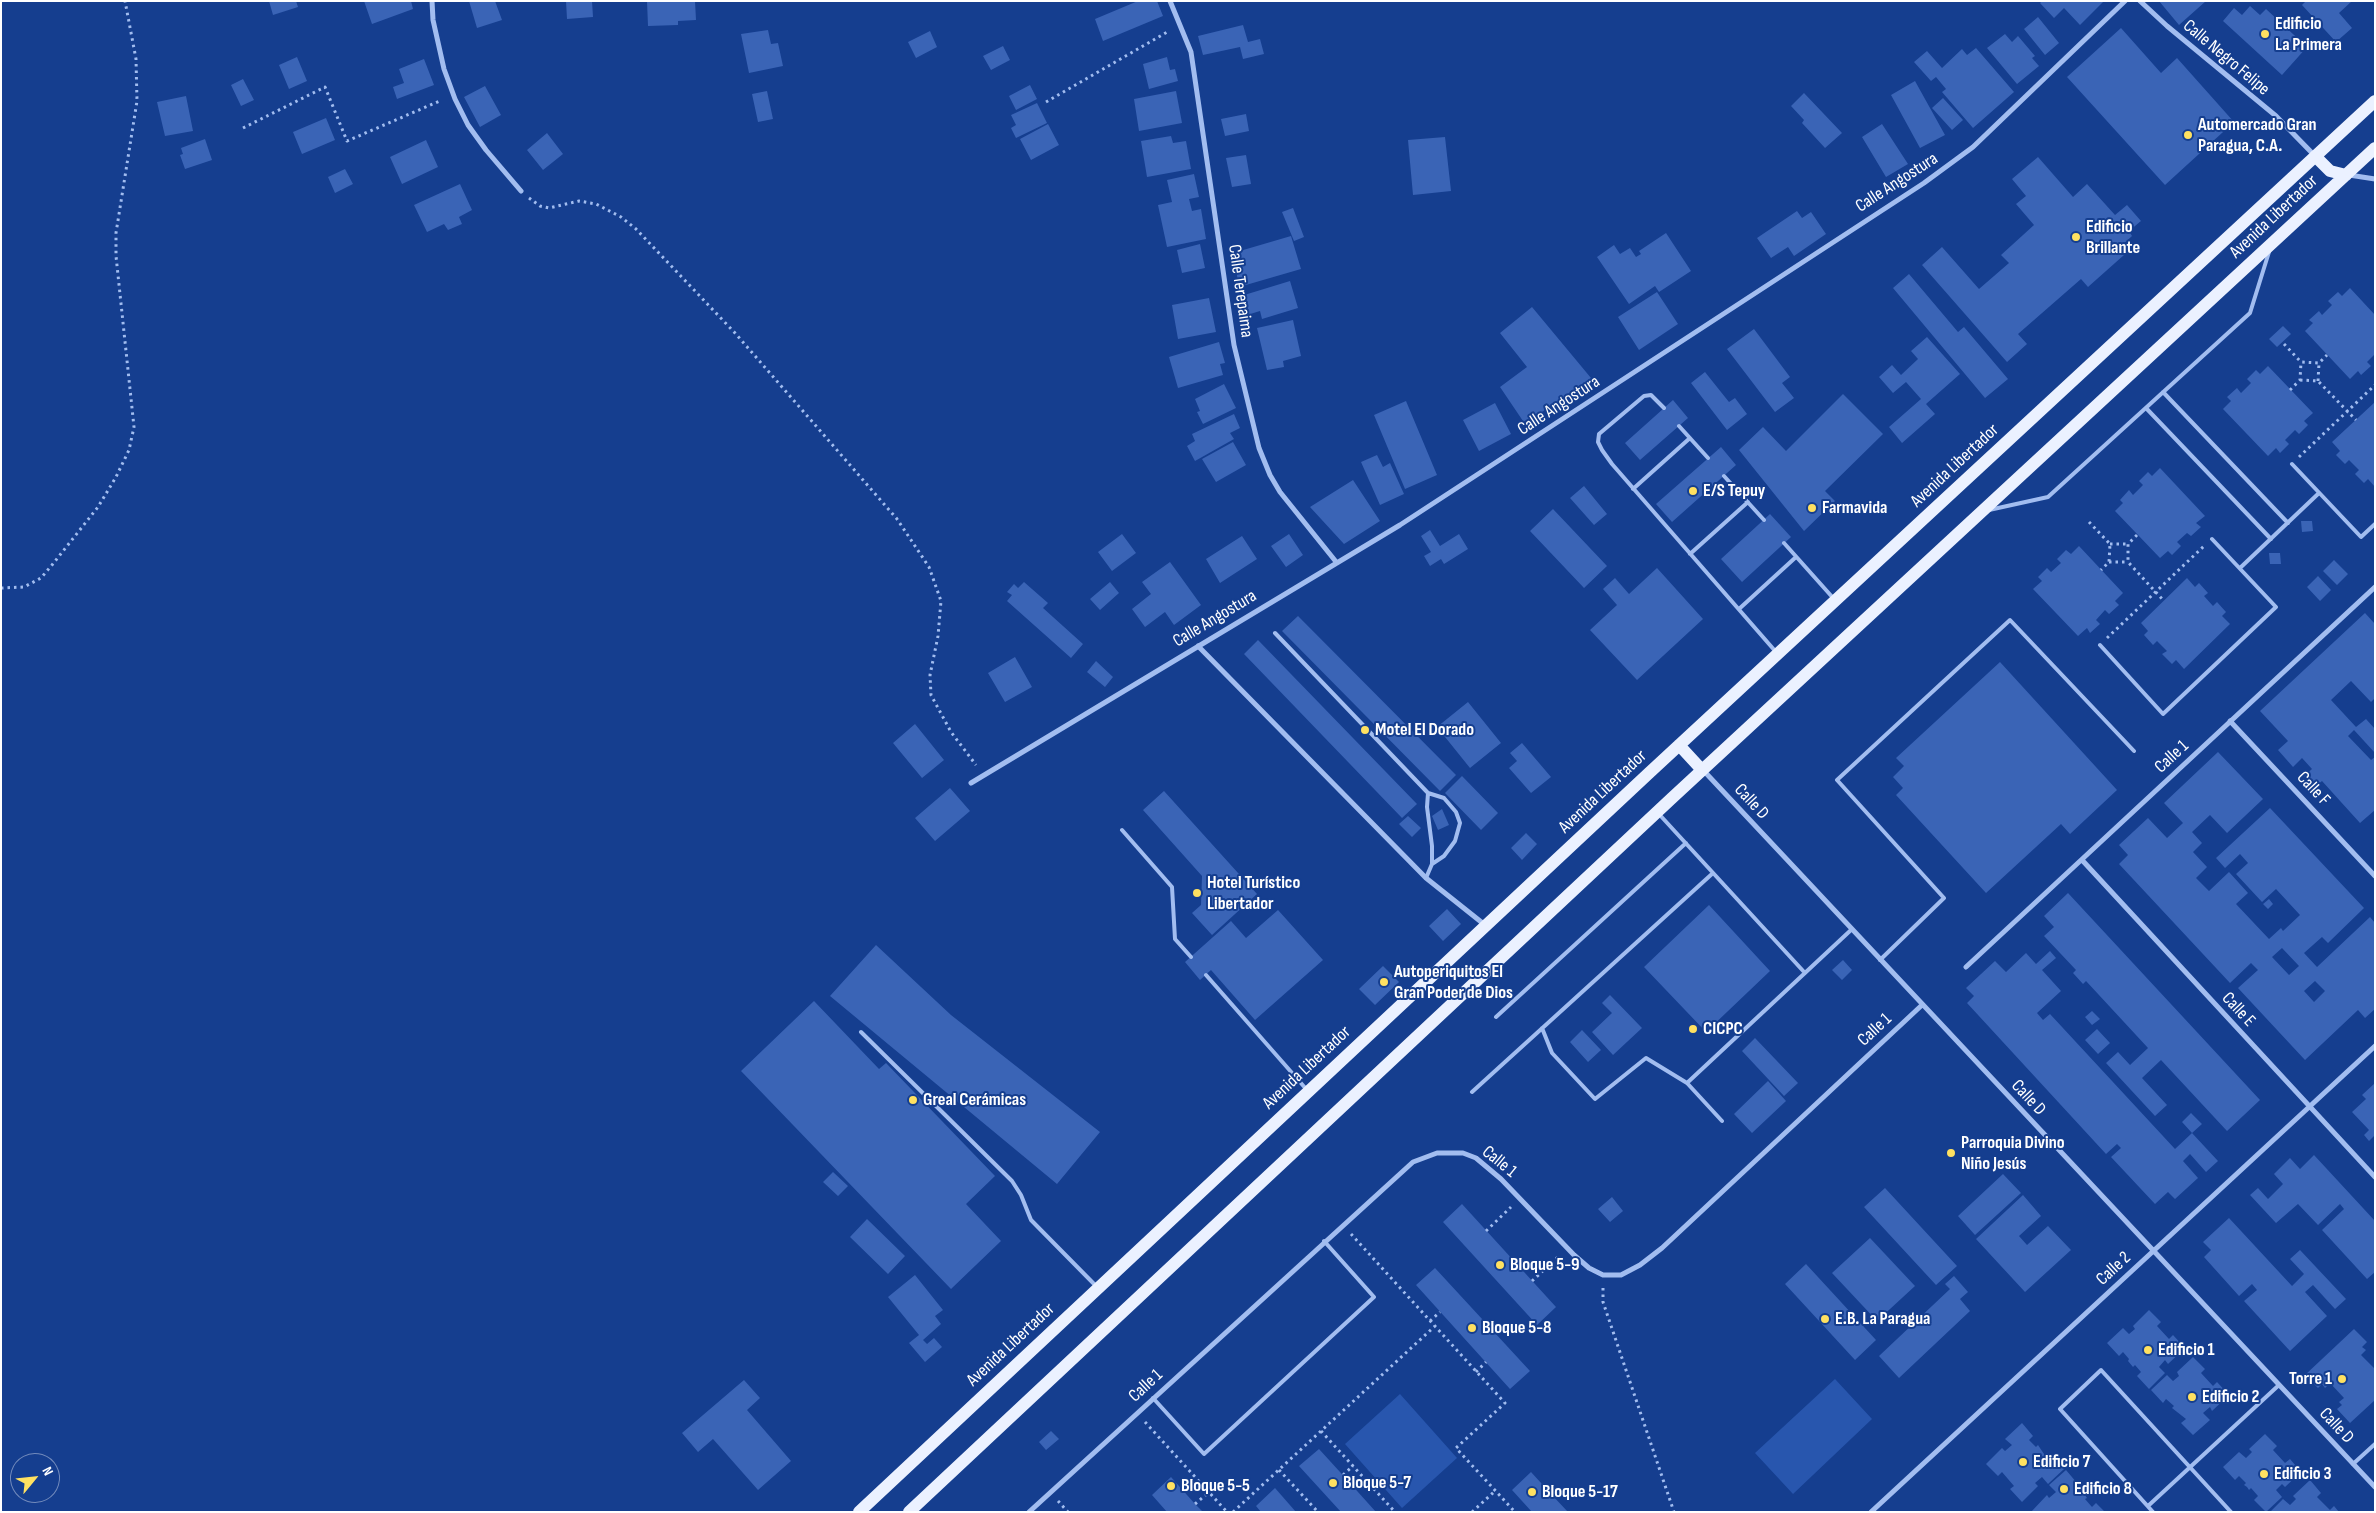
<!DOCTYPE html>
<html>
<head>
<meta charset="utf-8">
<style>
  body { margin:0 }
  #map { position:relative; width:2376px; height:1513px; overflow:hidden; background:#153e8f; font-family:"Sofia Sans Condensed",sans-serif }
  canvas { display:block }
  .frame { position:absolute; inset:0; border:2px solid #fff; pointer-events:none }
  .north { position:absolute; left:10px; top:1453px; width:50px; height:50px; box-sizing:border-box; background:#153e8f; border:1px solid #738bbc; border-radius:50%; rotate:62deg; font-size:14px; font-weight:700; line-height:20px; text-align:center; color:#fff }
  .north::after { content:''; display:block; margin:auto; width:18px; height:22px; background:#ffe161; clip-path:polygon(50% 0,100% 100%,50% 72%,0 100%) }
</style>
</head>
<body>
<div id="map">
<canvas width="2376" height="1513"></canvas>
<div class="frame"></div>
<div class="north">N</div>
</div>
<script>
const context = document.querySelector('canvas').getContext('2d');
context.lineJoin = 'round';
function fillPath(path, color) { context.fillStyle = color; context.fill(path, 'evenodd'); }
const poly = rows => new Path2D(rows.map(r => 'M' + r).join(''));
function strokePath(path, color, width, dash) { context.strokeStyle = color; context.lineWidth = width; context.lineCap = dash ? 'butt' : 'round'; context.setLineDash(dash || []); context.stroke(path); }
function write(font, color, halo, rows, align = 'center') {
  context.font = font + ' "Sofia Sans Condensed",sans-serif'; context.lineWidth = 4; context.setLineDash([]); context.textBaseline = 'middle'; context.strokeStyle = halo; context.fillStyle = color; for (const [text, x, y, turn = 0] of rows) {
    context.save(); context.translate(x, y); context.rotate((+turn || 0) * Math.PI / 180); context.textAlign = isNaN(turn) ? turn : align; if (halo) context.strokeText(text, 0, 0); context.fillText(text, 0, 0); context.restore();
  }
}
fillPath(poly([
  [1835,1379,1872,1419,1793,1494,1755,1453],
  [1400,1394,1457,1458,1402,1508,1345,1444]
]), '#2856ae');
fillPath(poly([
  [269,1,296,1,298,7,273,15],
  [364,1,411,1,413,9,372,24],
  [469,1,495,1,502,20,477,28],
  [566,1,592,1,593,17,567,19],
  [647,1,695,1,696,20,678,21,678,25,648,26],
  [1138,1,1157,1,1163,16,1103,41,1095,19],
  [2042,1,2104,1,2080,25,2064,8,2054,18,2040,3],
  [2159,1,2206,1,2179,25],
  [2306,1,2352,1,2339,13,2352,28,2336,42,2302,5],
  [2250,6,2260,15,2266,9,2307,47,2282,75,2223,21,2234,8,2242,15],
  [2038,17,2059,43,2045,55,2024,29],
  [1243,25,1248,42,1260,39,1264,54,1243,59,1240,47,1203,55,1198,36],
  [2121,28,2161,73,2177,58,2234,122,2165,185,2067,77],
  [768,30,771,44,778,43,783,66,749,73,741,34],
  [930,31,937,47,916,58,908,42],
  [2005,34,2012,42,2018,36,2035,56,2032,58,2039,66,2017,84,1987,48],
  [1003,46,1010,60,991,70,983,56],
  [1976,48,2014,92,1973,128,1942,92,1946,89,1936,77,1931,81,1914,62,1927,51,1942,68,1962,49,1967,55],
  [297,57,307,81,289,89,279,65],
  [1167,57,1170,70,1175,69,1178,81,1149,89,1143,64],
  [424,59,434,85,397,99,393,87,404,83,399,69],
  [243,79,254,100,241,106,231,85],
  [1915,81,1945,135,1920,148,1891,95],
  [1030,85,1037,99,1016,110,1009,96],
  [485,86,501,115,480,127,464,97],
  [767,91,773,119,758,122,752,94],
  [1176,91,1182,123,1139,131,1134,99],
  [1804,93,1842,133,1825,148,1802,123,1804,120,1791,106],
  [186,96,193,131,165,136,157,102],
  [1943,98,1963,120,1952,130,1932,108],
  [1037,103,1047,123,1016,138,1011,128,1016,125,1011,115],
  [1246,114,1249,131,1225,136,1221,119],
  [326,118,335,140,302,154,293,132],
  [1048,124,1059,145,1031,160,1020,139],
  [1882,124,1908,164,1886,177,1862,137],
  [547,133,563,154,543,170,527,150],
  [1171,136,1173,143,1186,141,1191,169,1147,177,1141,141],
  [1445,137,1451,191,1413,195,1408,140],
  [205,139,212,160,185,169,180,155,183,154,181,148],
  [426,140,438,167,402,184,390,157],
  [1246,155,1251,184,1232,187,1226,158],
  [2038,157,2073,197,2087,184,2115,215,2127,205,2141,221,2129,231,2132,236,2118,249,2124,255,2088,287,2081,279,2018,334,2027,344,2007,362,1922,265,1942,247,1979,289,2009,263,2001,255,2034,225,2016,204,2026,196,2012,179],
  [345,169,353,184,335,193,328,177],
  [1194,174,1199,197,1189,199,1192,211,1201,209,1206,239,1167,247,1158,205,1172,202,1167,180],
  [460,184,472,210,459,217,462,224,448,230,444,224,427,232,414,205],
  [1293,208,1304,237,1294,241,1282,212],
  [1797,211,1802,218,1811,212,1826,234,1794,256,1788,247,1771,258,1757,238],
  [1666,233,1691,271,1659,292,1655,286,1629,304,1597,257,1614,245,1620,254,1630,248,1636,257,1641,254,1639,251],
  [1291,236,1301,269,1239,287,1233,253],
  [1200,244,1205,268,1182,273,1177,250],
  [1909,274,1958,332,1964,327,2008,379,1985,398,1893,288],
  [1290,281,1298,308,1262,319,1260,311,1247,315,1241,296],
  [2350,288,2375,315,2375,354,2367,362,2371,366,2361,375,2358,371,2350,379,2305,331,2313,323,2309,320,2319,311,2322,315,2332,305,2328,301,2338,292,2342,296],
  [1657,292,1678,324,1639,350,1618,317],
  [1209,298,1216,332,1178,339,1172,305],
  [1532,307,1591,378,1559,405,1556,402,1525,424,1500,387,1527,367,1500,333],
  [1293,320,1301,356,1283,361,1284,367,1267,370,1257,328],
  [2283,326,2291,334,2277,347,2269,339],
  [1754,329,1790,377,1782,383,1794,398,1775,412,1727,349],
  [1927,337,1960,374,1926,404,1935,414,1902,443,1889,427,1921,399,1906,382,1893,393,1879,377,1892,365,1901,375,1918,359,1911,351],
  [1219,342,1225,363,1220,364,1223,375,1178,388,1169,357],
  [2268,366,2313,413,2304,421,2308,425,2299,434,2295,430,2285,440,2289,444,2280,453,2276,448,2268,456,2223,409,2231,401,2227,397,2237,388,2241,393,2251,383,2247,379,2256,370,2260,374],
  [1705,372,1729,402,1735,398,1747,414,1727,430,1691,383],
  [1224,384,1236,408,1203,424,1197,412,1200,411,1195,399],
  [1843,394,1883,434,1825,491,1835,501,1804,531,1739,450,1763,427,1786,451],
  [1673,400,1688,418,1640,460,1625,443],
  [1406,401,1437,475,1405,489,1374,415],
  [2375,402,2375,487,2368,479,2364,483,2355,474,2359,470,2349,460,2345,464,2336,455,2340,451,2332,442],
  [1495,403,1511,434,1479,451,1463,420],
  [1234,414,1240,428,1230,433,1234,439,1195,461,1187,446,1195,441,1192,434],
  [1233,442,1246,465,1216,482,1202,459],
  [1721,447,1736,465,1672,522,1656,504],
  [1377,455,1383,467,1390,463,1404,494,1380,505,1361,462],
  [2160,468,2205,516,2196,523,2201,527,2191,536,2187,533,2177,542,2181,546,2172,555,2168,551,2160,558,2115,511,2123,503,2120,500,2129,490,2133,495,2143,485,2139,481,2148,472,2152,476],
  [1353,480,1380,521,1344,544,1310,507],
  [1584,486,1607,514,1594,525,1570,498],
  [1553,509,1607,566,1584,588,1530,531],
  [1770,514,1791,537,1742,582,1721,559],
  [2301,521,2312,521,2313,531,2302,532],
  [1430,530,1440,546,1459,534,1468,549,1444,564,1441,559,1430,566,1424,556,1431,552,1421,536],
  [1122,534,1136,553,1112,571,1098,552],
  [1289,534,1303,555,1286,567,1271,546],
  [1242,536,1257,559,1220,583,1206,559],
  [2079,546,2123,593,2115,601,2119,605,2109,614,2105,610,2096,620,2100,624,2090,633,2087,628,2078,636,2033,589,2042,581,2038,577,2047,568,2051,572,2061,563,2057,559,2066,550,2071,554],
  [2269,553,2280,553,2281,564,2270,564],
  [2334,560,2348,574,2337,585,2323,571],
  [1170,562,1201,605,1174,625,1165,612,1145,627,1132,609,1151,594,1142,582],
  [1657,568,1703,619,1637,680,1590,630,1617,605,1603,589,1615,578,1629,594],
  [2318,576,2331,590,2320,601,2307,587],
  [2187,578,2195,587,2199,583,2208,593,2204,596,2213,606,2217,602,2226,612,2222,616,2230,624,2184,669,2176,660,2172,664,2162,654,2167,651,2157,641,2153,645,2144,635,2148,631,2141,623],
  [1024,582,1048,603,1043,608,1083,644,1071,658,1007,601,1012,595,1007,592,1014,584,1018,588],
  [1110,582,1119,593,1100,610,1090,599],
  [2365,613,2375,624,2375,698,2371,702,2351,681,2331,700,2356,727,2366,719,2375,729,2375,753,2354,730,2348,736,2371,760,2375,757,2375,810,2360,823,2322,781,2315,787,2304,776,2312,769,2302,758,2293,767,2278,750,2288,741,2260,711],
  [1298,616,1456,775,1440,791,1282,631],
  [1258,640,1417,804,1402,818,1244,654],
  [1015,657,1032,687,1005,702,988,673],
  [1096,661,1113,677,1105,687,1087,672],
  [2000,662,2117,790,2070,834,2061,824,1986,893,1896,795,1903,788,1893,777,1904,766,1896,758],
  [1468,702,1501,743,1470,768,1437,727],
  [915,724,944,760,922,778,893,743],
  [1522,743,1551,777,1531,793,1509,768,1517,761,1510,753],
  [2218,752,2263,799,2227,833,2210,815,2192,832,2202,843,2193,852,2207,867,2196,878,2209,891,2229,872,2248,893,2236,904,2269,939,2281,928,2283,931,2300,915,2276,889,2262,902,2236,874,2248,863,2240,854,2225,868,2216,858,2270,808,2364,908,2328,943,2322,937,2304,953,2317,967,2370,917,2375,923,2375,1009,2365,1018,2358,1010,2305,1060,2238,988,2258,970,2251,963,2230,983,2119,864,2128,855,2119,845,2148,818,2167,838,2183,823,2164,803],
  [2282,948,2299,966,2289,975,2272,957],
  [2315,981,2325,991,2314,1002,2304,991],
  [1462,776,1498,813,1481,830,1445,793],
  [950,788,970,811,935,841,915,818],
  [1164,791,1257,894,1212,935,1192,913,1201,905,1202,876,1143,810],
  [1442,809,1449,825,1438,830,1432,816],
  [1408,816,1421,828,1412,837,1399,824],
  [1526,833,1537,844,1522,860,1511,848],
  [2068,893,2260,1100,2227,1131,2161,1060,2142,1078,2167,1105,2155,1116,2106,1063,2118,1052,2130,1065,2148,1048,2086,981,2083,984,2073,973,2076,970,2044,936,2054,927,2044,916],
  [2269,899,2273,904,2268,909,2263,904],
  [1709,905,1770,971,1706,1032,1644,967],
  [1447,909,1461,924,1443,941,1429,926],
  [1278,910,1323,960,1255,1020,1211,970,1200,980,1185,962,1231,921,1246,938],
  [876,945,951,1015,1100,1132,1057,1184,830,996],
  [2050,951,2056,958,2042,970,2061,991,2037,1013,2043,1020,2050,1014,2175,1149,2192,1133,2218,1161,2206,1172,2190,1154,2183,1161,2198,1178,2175,1199,2168,1192,2155,1204,2111,1157,2121,1148,2117,1144,2106,1154,1967,1003,1974,996,1966,988,1995,961,2006,972,2026,953,2036,964],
  [1843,960,1852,970,1842,980,1832,970],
  [1383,966,1399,982,1375,1005,1359,989],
  [1610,995,1642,1028,1613,1055,1592,1032,1612,1013,1602,1003],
  [814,1001,879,1069,886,1063,995,1176,966,1204,1001,1241,951,1289,741,1071],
  [2092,1011,2100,1019,2092,1025,2085,1017],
  [2097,1029,2110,1043,2098,1054,2085,1040],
  [1582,1030,1601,1050,1588,1062,1570,1042],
  [1755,1038,1798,1083,1784,1096,1742,1051],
  [1768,1081,1786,1101,1752,1133,1734,1114],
  [2375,1083,2375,1135,2369,1141,2364,1135,2369,1130,2352,1112,2366,1099,2362,1095],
  [2191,1113,2202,1124,2192,1133,2182,1122],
  [2314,1155,2375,1221,2375,1272,2367,1279,2322,1230,2344,1209,2340,1204,2318,1225,2298,1204,2276,1223,2250,1195,2258,1188,2268,1199,2283,1184,2274,1174,2290,1158,2300,1169],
  [833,1172,848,1186,838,1196,823,1182],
  [2003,1174,2021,1193,1975,1235,1958,1216],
  [1885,1188,1957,1266,1936,1285,1864,1207],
  [2023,1195,2041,1216,2019,1236,2027,1245,2048,1226,2071,1250,2025,1292,1976,1239],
  [1612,1197,1623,1211,1610,1222,1598,1209],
  [1462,1204,1556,1307,1537,1325,1443,1222],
  [2229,1218,2292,1286,2304,1274,2290,1259,2300,1250,2346,1299,2335,1309,2313,1285,2305,1292,2327,1316,2290,1351,2244,1301,2257,1290,2252,1284,2239,1296,2204,1257,2211,1250,2203,1242],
  [867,1219,905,1256,888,1274,850,1237],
  [1870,1238,1915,1286,1877,1321,1832,1273],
  [1806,1264,1876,1340,1855,1360,1785,1284],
  [1435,1268,1530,1371,1510,1389,1416,1285],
  [915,1275,943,1310,935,1316,941,1324,923,1340,927,1344,934,1338,942,1347,925,1362,909,1343,919,1335,888,1297],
  [1954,1276,1968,1292,1960,1299,1970,1311,1899,1378,1879,1356,1950,1289,1945,1284],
  [2149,1310,2161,1322,2157,1326,2169,1339,2173,1335,2185,1348,2168,1364,2165,1360,2159,1367,2165,1373,2149,1389,2137,1376,2141,1372,2135,1365,2133,1367,2128,1361,2129,1359,2123,1352,2119,1356,2107,1343,2123,1328,2129,1334,2135,1329,2133,1326],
  [2354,1329,2367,1342,2362,1347,2366,1350,2361,1355,2375,1369,2375,1400,2350,1423,2337,1409,2342,1405,2339,1402,2344,1398,2330,1383,2325,1388,2322,1384,2318,1388,2305,1375],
  [2193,1357,2205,1369,2201,1373,2213,1386,2217,1382,2229,1395,2212,1411,2210,1407,2203,1413,2210,1420,2193,1435,2181,1423,2186,1419,2172,1408,2174,1406,2166,1399,2163,1403,2151,1390,2167,1375,2173,1381,2179,1376,2177,1372],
  [744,1380,760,1398,747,1410,791,1461,758,1490,713,1439,698,1452,682,1433],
  [2022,1423,2033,1436,2029,1440,2036,1447,2038,1445,2048,1460,2052,1456,2064,1469,2048,1484,2042,1477,2035,1483,2038,1486,2022,1502,2010,1489,2014,1486,2002,1472,1998,1476,1986,1464,2002,1448,2005,1451,2012,1445,2005,1439],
  [1051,1431,1059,1439,1046,1450,1039,1442],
  [2265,1434,2277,1446,2273,1450,2285,1463,2290,1459,2301,1472,2285,1487,2282,1484,2276,1490,2282,1497,2266,1512,2254,1500,2258,1496,2251,1488,2249,1490,2247,1487,2244,1485,2246,1483,2239,1476,2235,1480,2223,1467,2239,1452,2246,1458,2252,1452,2249,1449],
  [1319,1449,1340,1472,1376,1512,1341,1512,1299,1466],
  [2066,1470,2077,1483,2073,1486,2080,1494,2082,1492,2085,1495,2087,1498,2085,1499,2092,1507,2096,1503,2105,1512,2031,1512,2047,1495,2049,1498,2056,1492,2049,1485],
  [1531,1472,1552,1495,1568,1512,1532,1512,1512,1490],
  [1171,1477,1195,1504,1203,1512,1167,1512,1152,1495],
  [2310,1480,2321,1493,2317,1497,2330,1510,2334,1506,2339,1512,2270,1512,2283,1499,2290,1505,2296,1499,2293,1496],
  [1275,1488,1296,1512,1261,1512,1256,1506]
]), '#3a64b6');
strokePath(poly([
  [1046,102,1169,31],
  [243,128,325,87,347,141,442,100],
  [529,198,540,206,549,208,579,201,596,204,621,217,636,229,735,333,897,519,929,567,941,601,938,636,930,675,931,695,951,732,976,765],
  [2284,344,2301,362,2319,363,2327,355],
  [2300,380,2318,381,2356,420],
  [2318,381,2319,363],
  [2290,390,2300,380,2301,362],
  [2299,457,2375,385],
  [2089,522,2110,544,2109,562,2101,570],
  [2137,535,2128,544,2128,562,2164,601],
  [2110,544,2128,544],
  [2109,562,2128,562],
  [1,588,24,587,41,578,52,565,98,507,116,477,129,450,134,427,116,256,116,233,137,101,136,59,125,1],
  [2107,638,2204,546],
  [1486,1231,1511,1207],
  [1351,1234,1505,1403,1456,1448,1515,1512],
  [1532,1281,1559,1256],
  [1603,1288,1603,1302,1674,1512],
  [1430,1321,1440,1312],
  [1476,1372,1486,1362],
  [1145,1422,1227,1512],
  [1321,1431,1395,1512],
  [1279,1470,1318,1512],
  [1343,1475,1353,1466],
  [1058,1501,1068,1512],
  [1195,1504,1209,1492],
  [1233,1512,1435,1326],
  [1472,1512,1495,1491]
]), '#a2bdf0', 3, [2.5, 4]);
strokePath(poly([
  [2163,392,2288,523],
  [1664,408,1651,395,1644,396,1599,434,1598,442,1602,450,1612,464,1776,652],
  [2146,408,2271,539],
  [1679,426,1708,458],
  [2292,464,2361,537,2375,524],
  [1724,476,1764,520],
  [1633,489,1690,438],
  [1989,510,2048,497,2250,313,2269,252],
  [1784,543,1834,599],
  [1690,554,1748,502],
  [2240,568,2319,493],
  [1739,609,1796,557],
  [1275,633,1428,793,1444,798,1456,812,1460,823,1455,841,1444,856,1432,864],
  [2100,645,2163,714,2276,607,2212,539],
  [1658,813,1805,973],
  [1122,830,1172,887,1175,939,1191,957],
  [1426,878,1432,864,1432,846,1427,807,1428,793],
  [1880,960,1944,898,1837,780,2010,620,2134,751],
  [1206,975,1307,1090],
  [1496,1017,1686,843],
  [1542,1028,1552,1053,1595,1099,1646,1058,1687,1083,1722,1121],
  [861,1032,1012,1181,1021,1195,1031,1220,1097,1287],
  [1687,1083,1851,930],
  [1472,1092,1713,873],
  [1153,1398,1204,1454,1374,1297,1324,1241],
  [2353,1464,2375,1444],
  [2148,1506,2279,1385],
  [2153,1512,2060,1409,2101,1370,2231,1512]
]), '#a2bdf0', 4);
strokePath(poly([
  [432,1,433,20,444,69,455,99,468,125,486,150,521,191],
  [1170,1,1191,52,1234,345,1259,448,1270,475,1280,492,1337,563],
  [2140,1,2167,26,2276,116,2315,156],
  [2349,175,2375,179],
  [1198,646,1426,878,1485,925],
  [2230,721,2375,876],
  [1703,770,2375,1487],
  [971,783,1400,525,1924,183,1973,147,2125,1],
  [2082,860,2375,1177],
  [1966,967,2375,587],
  [1029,1512,1413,1162,1437,1153,1463,1153,1476,1158,1501,1179,1574,1255,1589,1268,1603,1275,1621,1275,1640,1265,1662,1248,1922,1005],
  [1871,1512,2375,1046]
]), '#a2bdf0', 5);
strokePath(poly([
  [2315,156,2330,171,2346,175],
  [1679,745,1702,770],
  [859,1512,1649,773,2375,101],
  [909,1512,1672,798,2375,148]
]), '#ebf1ff', 12);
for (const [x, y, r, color] of [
  [2265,34,5,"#ffe161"],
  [2188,135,5,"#ffe161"],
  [2076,237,5,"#ffe161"],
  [1693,491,5,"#ffe161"],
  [1812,508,5,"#ffe161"],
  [1365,730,5,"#ffe161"],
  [1197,893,5,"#ffe161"],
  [1384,982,5,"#ffe161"],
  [1693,1029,5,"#ffe161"],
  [913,1100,5,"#ffe161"],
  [1951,1153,5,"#ffe161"],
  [1500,1265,5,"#ffe161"],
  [1825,1319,5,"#ffe161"],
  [1472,1328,5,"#ffe161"],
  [2148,1350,5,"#ffe161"],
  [2342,1379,5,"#ffe161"],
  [2192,1397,5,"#ffe161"],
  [2023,1462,5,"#ffe161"],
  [2264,1474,5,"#ffe161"],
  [1333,1483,5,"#ffe161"],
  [1171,1486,5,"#ffe161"],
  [2064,1489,5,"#ffe161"],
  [1532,1492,5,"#ffe161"]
]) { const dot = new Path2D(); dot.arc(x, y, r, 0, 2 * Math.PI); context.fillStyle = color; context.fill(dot); strokePath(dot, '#153e8f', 2); }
write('bold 18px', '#fff', '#153e8f', [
  ["Edificio",2275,24],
  ["La Primera",2275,45],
  ["Automercado Gran",2198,125],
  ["Paragua, C.A.",2198,146],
  ["Edificio",2086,227],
  ["Brillante",2086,248],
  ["E/S Tepuy",1703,491],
  ["Farmavida",1822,508],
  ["Motel El Dorado",1375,730],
  ["Hotel Turístico",1207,883],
  ["Libertador",1207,904],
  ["Autoperiquitos El",1394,972],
  ["Gran Poder de Dios",1394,993],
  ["CICPC",1703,1029],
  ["Greal Cerámicas",923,1100],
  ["Parroquia Divino",1961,1143],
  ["Niño Jesús",1961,1164],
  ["Bloque 5-9",1510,1265],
  ["E.B. La Paragua",1835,1319],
  ["Bloque 5-8",1482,1328],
  ["Edificio 1",2158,1350],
  ["Torre 1",2332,1379,"right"],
  ["Edificio 2",2202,1397],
  ["Edificio 7",2033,1462],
  ["Edificio 3",2274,1474],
  ["Bloque 5-7",1343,1483],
  ["Bloque 5-5",1181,1486],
  ["Edificio 8",2074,1489],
  ["Bloque 5-17",1542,1492]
], 'left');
write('18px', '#fff', '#153e8f', [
  ["Calle Negro Felipe",2226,58,40],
  ["Calle Angostura",1897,183,-33],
  ["Avenida Libertador",2274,217,-43],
  ["Calle Terepaima",1240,291,82],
  ["Calle Angostura",1559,406,-33],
  ["Avenida Libertador",1955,466,-43],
  ["Calle Angostura",1215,619,-31],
  ["Calle 1",2172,757,-43],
  ["Calle F",2313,789,47],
  ["Avenida Libertador",1603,792,-43],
  ["Calle D",1751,802,47],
  ["Calle E",2238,1010,47],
  ["Calle 1",1875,1030,-43],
  ["Avenida Libertador",1307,1068,-43],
  ["Calle D",2028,1098,47],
  ["Calle 1",1499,1162,39],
  ["Calle 2",2114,1269,-43],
  ["Avenida Libertador",1011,1345,-43],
  ["Calle 1",1146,1386,-43],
  ["Calle D",2336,1426,47]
]);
</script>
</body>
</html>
